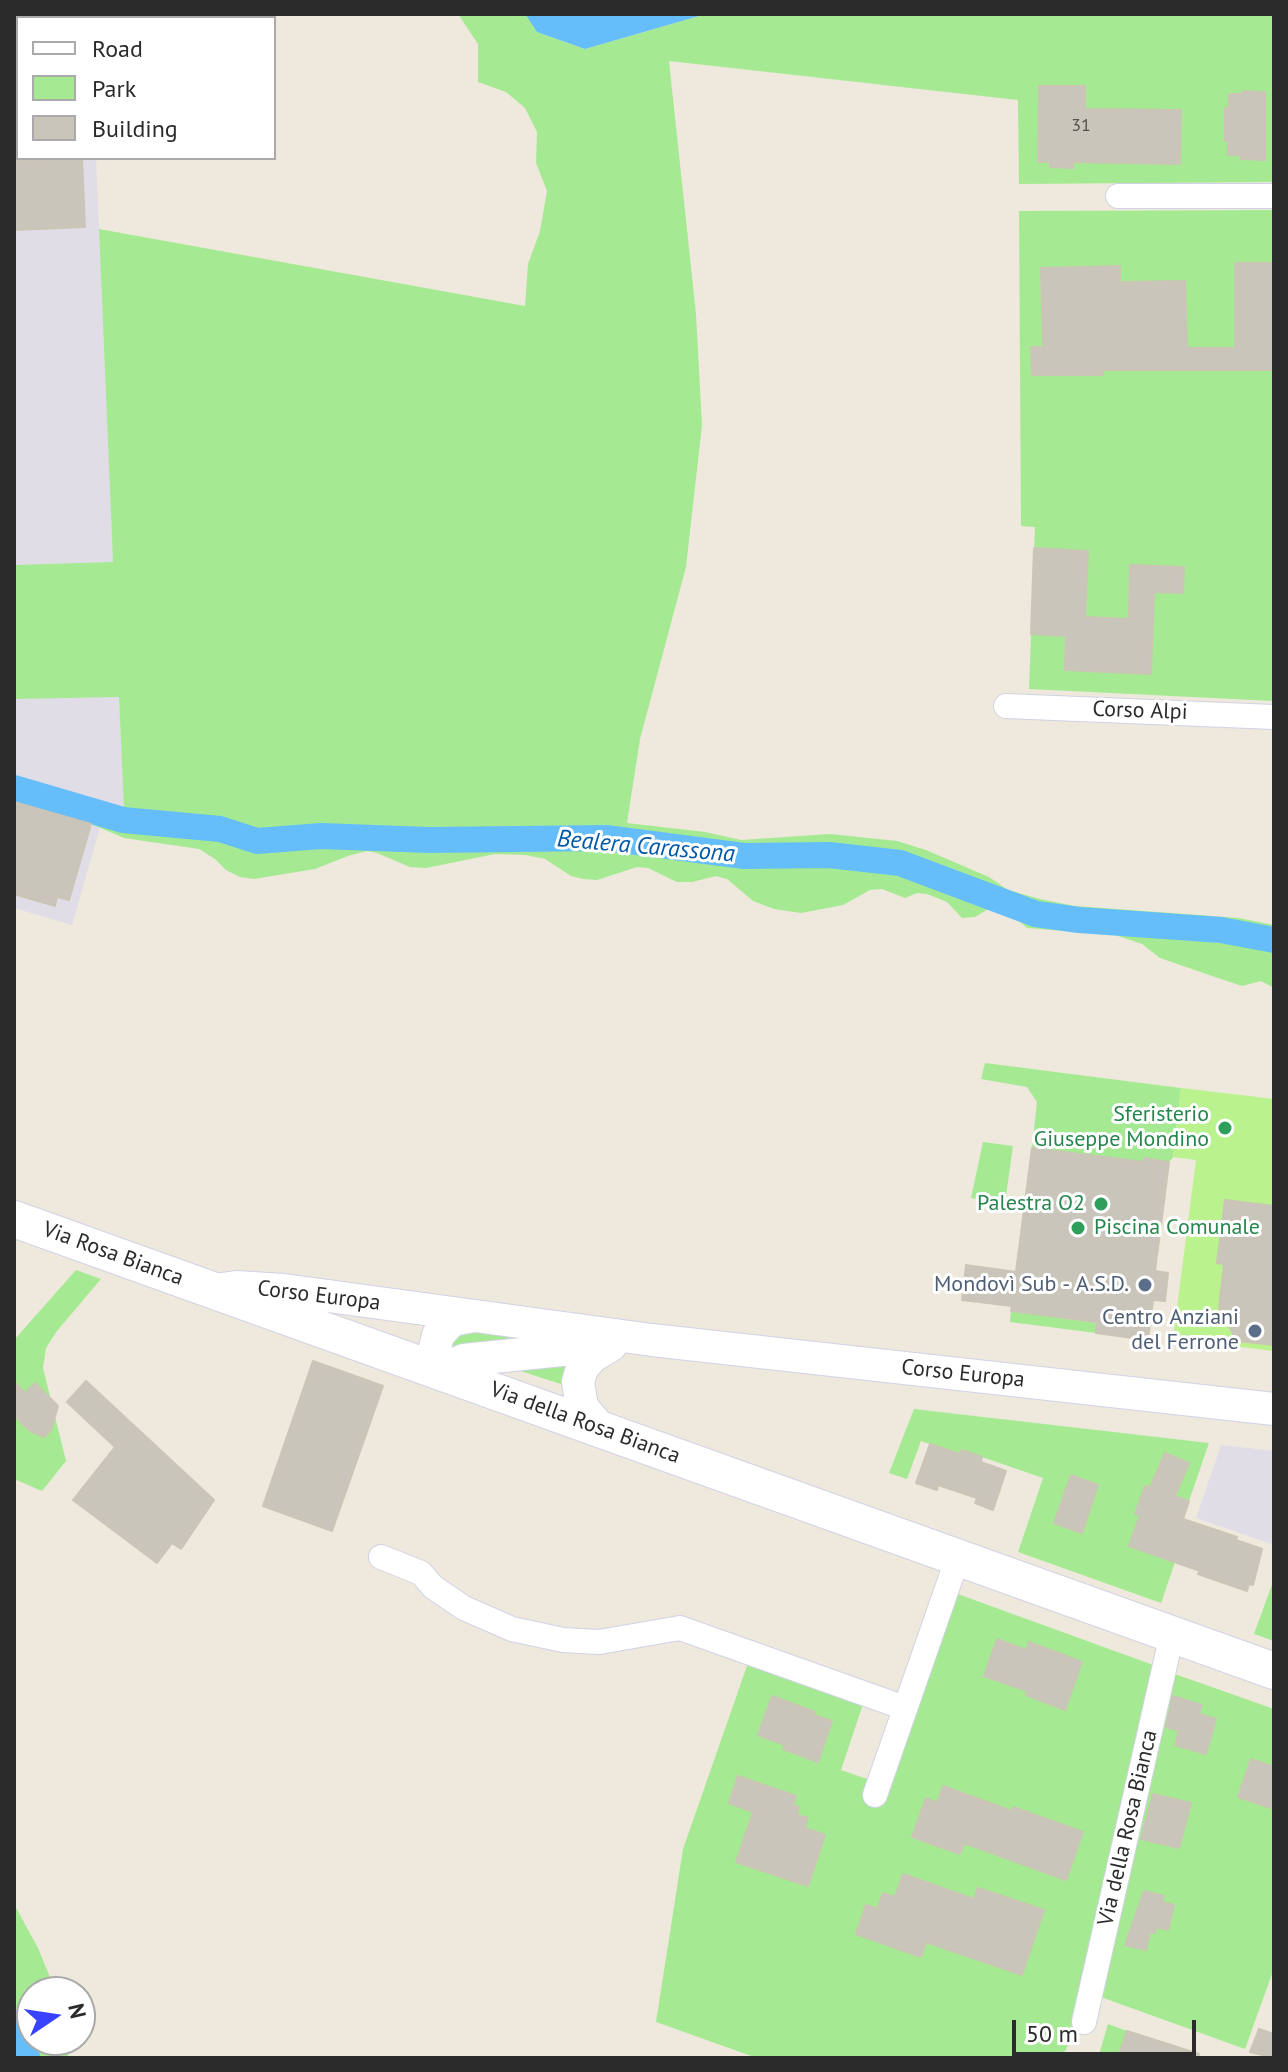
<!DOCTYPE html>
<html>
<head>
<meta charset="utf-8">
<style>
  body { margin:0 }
  #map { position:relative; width:1288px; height:2072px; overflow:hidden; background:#eee9dc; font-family:"PT Sans",sans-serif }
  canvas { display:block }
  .frame { position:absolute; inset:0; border:16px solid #2b2b2b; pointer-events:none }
  .legend { position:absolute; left:16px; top:16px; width:260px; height:144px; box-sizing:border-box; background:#fff; border:2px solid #aaa; margin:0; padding:10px 14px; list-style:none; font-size:24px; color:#2b2b2b }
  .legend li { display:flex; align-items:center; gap:16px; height:40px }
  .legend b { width:40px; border:2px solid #aaa }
  .north { position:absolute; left:16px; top:1976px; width:80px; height:80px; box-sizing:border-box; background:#fff; border:2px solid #aaa; border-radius:50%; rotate:77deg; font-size:22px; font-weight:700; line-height:32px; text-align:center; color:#2b2b2b }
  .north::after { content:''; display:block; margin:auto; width:28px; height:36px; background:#3842ff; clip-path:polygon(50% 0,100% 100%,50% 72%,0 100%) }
  .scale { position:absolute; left:1012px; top:2020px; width:184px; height:36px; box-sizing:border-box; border:4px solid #2b2b2b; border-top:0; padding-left:10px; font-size:24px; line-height:28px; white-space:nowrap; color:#2b2b2b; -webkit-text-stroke:6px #fff; paint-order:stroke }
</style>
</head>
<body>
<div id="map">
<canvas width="1288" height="2072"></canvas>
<div class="frame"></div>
<ul class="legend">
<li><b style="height:10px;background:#fff"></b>Road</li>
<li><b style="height:22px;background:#a5ea93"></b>Park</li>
<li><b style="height:22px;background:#cac5bb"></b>Building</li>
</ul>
<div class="north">N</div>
<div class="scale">50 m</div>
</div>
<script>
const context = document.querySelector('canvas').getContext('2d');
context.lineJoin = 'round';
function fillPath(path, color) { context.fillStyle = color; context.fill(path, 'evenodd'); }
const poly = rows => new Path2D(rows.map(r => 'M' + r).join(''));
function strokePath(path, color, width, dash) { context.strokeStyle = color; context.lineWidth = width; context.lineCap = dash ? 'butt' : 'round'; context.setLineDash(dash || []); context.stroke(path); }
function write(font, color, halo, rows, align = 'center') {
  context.font = font + ' "PT Sans",sans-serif'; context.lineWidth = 6; context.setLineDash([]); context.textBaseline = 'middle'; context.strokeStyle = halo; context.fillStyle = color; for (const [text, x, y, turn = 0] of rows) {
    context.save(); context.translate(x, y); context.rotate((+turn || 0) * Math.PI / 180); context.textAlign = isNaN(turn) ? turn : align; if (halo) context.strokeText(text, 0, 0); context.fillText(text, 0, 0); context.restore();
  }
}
fillPath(poly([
  [14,146,18,146,18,158,96,158,124,811,14,780],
  [14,802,100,827,72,925,14,908],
  [1221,1445,1274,1451,1274,1545,1196,1518]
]), '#e1dde6');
fillPath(poly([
  [458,14,525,14,537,32,585,49,706,14,1274,14,1274,182,1019,184,1018,100,669,61,696,314,702,425,686,567,640,739,627,823,705,832,741,840,830,834,897,841,926,850,989,877,1008,890,1040,899,1075,906,1239,918,1274,925,1274,988,1261,981,1242,986,1215,977,1160,958,1142,944,1115,935,1027,928,1010,913,990,908,975,917,962,918,947,902,927,894,917,893,905,898,882,889,870,890,843,905,801,913,774,909,753,901,727,879,716,876,692,882,677,882,648,868,637,867,597,880,583,879,571,876,545,859,526,855,495,854,426,868,410,867,377,853,367,851,348,856,315,869,254,879,240,877,226,870,215,859,199,849,124,838,91,824,14,802,14,780,124,811,119,697,14,699,14,565,113,562,99,229,525,306,528,264,540,231,547,191,536,163,537,132,525,108,506,92,478,82,478,44],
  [1274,210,1274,701,1029,689,1035,527,1021,526,1019,211],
  [985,1063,1181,1088,1173,1157,1169,1162,1145,1158,1144,1162,1032,1148,1037,1102,1027,1087,981,1079],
  [983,1142,1013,1146,1005,1203,971,1198],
  [76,1270,101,1279,57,1331,46,1348,43,1368,66,1461,42,1491,14,1479,14,1340],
  [1011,1311,1097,1323,1096,1333,1010,1322],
  [457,1326,594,1339,461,1350,447,1346],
  [577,1359,567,1386,502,1365],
  [914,1409,1209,1443,1189,1501,1145,1486,1135,1513,1140,1515,1129,1546,1175,1562,1161,1603,1018,1552,1043,1478,962,1450,960,1454,921,1441,907,1479,889,1473],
  [1274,1579,1274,1641,1254,1634],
  [955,1593,1156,1666,1073,2031,1066,2050,1055,2058,757,2058,656,2022,683,1849,748,1663,863,1704,841,1770,888,1786],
  [1172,1673,1274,1709,1274,1974,1272,1974,1245,2049,1098,1996],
  [14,1904,38,1948,56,1992,32,1992,32,2040,65,2040,69,2058,35,2058,26,2022,14,2006],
  [1108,2024,1127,2031,1118,2058,1098,2058]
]), '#a5ea93');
fillPath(poly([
  [14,2006,26,2022,35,2058,14,2058]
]), '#f6f5bc');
fillPath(poly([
  [1181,1088,1274,1099,1274,1351,1173,1339,1196,1160,1173,1157]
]), '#baf28d');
fillPath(poly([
  [525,14,706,14,585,49,537,32]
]), '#65befa');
strokePath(poly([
  [14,788,123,820,220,829,257,841,321,836,429,840,606,838,744,856,829,855,900,863,1036,914,1079,920,1221,930,1274,940]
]), '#65befa', 26);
strokePath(poly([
  [14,2032,18,2058]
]), '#65befa', 44);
const building = poly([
  [1039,86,1085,86,1085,109,1181,110,1180,164,1073,162,1073,168,1050,167,1050,162,1038,162,1039,86],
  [1243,91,1265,92,1265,160,1241,159,1240,155,1228,155,1228,141,1225,141,1225,108,1229,108,1229,94,1242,94,1243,91],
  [82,158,85,227,14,230,14,161,82,158],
  [1235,263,1274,263,1274,370,1103,370,1103,375,1032,375,1031,347,1043,347,1041,268,1120,266,1120,282,1185,281,1187,348,1235,348,1235,263],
  [1034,548,1088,551,1085,617,1129,619,1130,565,1184,567,1183,593,1154,592,1151,674,1065,670,1066,636,1031,634,1034,548],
  [14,802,91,824,69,900,57,897,55,906,14,894,14,802],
  [1032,1148,1144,1162,1144,1158,1169,1162,1155,1271,1168,1273,1165,1301,1153,1300,1148,1340,1096,1333,1097,1322,1011,1311,1012,1306,962,1300,966,1265,1016,1272,1032,1148],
  [1225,1200,1274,1206,1274,1345,1237,1341,1219,1308,1224,1264,1217,1263,1225,1200],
  [313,1361,383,1386,332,1531,263,1506,313,1361],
  [86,1381,214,1500,181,1549,172,1543,157,1563,73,1500,115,1447,67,1402,86,1381],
  [14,1382,25,1393,35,1383,58,1406,51,1430,44,1437,30,1431,14,1415,14,1382],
  [930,1444,960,1454,962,1450,982,1457,981,1462,1006,1471,993,1510,975,1503,977,1498,938,1485,937,1490,916,1483,930,1444],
  [1165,1453,1189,1463,1175,1496,1189,1501,1183,1519,1237,1537,1236,1540,1262,1549,1253,1585,1249,1584,1247,1591,1198,1574,1200,1571,1129,1546,1140,1515,1135,1514,1145,1486,1150,1488,1165,1453],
  [1071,1475,1098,1485,1082,1533,1054,1523,1071,1475],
  [997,1639,1026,1650,1029,1642,1082,1662,1065,1710,1026,1695,1027,1691,984,1676,997,1639],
  [772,1696,815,1712,814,1715,832,1721,818,1762,783,1749,785,1745,758,1735,772,1696],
  [1173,1696,1202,1705,1199,1714,1216,1719,1206,1754,1175,1745,1179,1731,1166,1727,1173,1696],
  [1251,1759,1274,1767,1274,1809,1238,1797,1251,1759],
  [738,1776,796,1796,793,1805,799,1807,797,1815,808,1818,805,1828,825,1835,808,1886,736,1862,753,1812,729,1803,738,1776],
  [943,1786,1012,1811,1013,1807,1083,1832,1066,1880,964,1843,960,1854,912,1837,926,1798,937,1803,943,1786],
  [1153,1794,1191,1803,1179,1848,1141,1839,1153,1794],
  [903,1874,974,1899,978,1888,1044,1910,1022,1975,926,1942,921,1957,856,1934,866,1905,877,1909,883,1893,895,1897,903,1874],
  [1144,1891,1164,1896,1162,1902,1174,1905,1168,1930,1156,1927,1155,1933,1150,1932,1146,1950,1125,1945,1144,1891],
  [1259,2029,1274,2034,1274,2058,1250,2052,1259,2029],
  [1127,2031,1199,2054,1198,2058,1118,2058,1127,2031]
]);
fillPath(building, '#cac5bb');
strokePath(building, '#cac5b5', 2);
const service = poly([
  [14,106,18,105]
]);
const minor = poly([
  [1118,196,1274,196],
  [1006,706,1274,717],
  [381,1557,421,1573,433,1587,464,1608,512,1629,563,1640,599,1642,680,1628,905,1708],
  [875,1795,958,1557],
  [1084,2022,1172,1634]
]);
const tertiary = poly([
  [215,1290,236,1287,284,1290,652,1340,1274,1409],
  [436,1369,433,1356,438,1335,452,1320,474,1316],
  [439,1371,464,1360,601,1346],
  [598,1426,582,1407,578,1382,582,1368,593,1356,611,1345]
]);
const secondary = poly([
  [14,1219,1274,1671]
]);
strokePath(service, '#d1d2e5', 14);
strokePath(minor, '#d1d2e5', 26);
strokePath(tertiary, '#d1d2e5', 34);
strokePath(secondary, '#d1d2e5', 38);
strokePath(service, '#fff', 12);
strokePath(minor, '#fff', 24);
strokePath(tertiary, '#fff', 32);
strokePath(secondary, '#fff', 36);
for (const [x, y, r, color] of [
  [1225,1128,8,"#2e9e5b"],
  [1101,1204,8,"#2e9e5b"],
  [1078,1228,8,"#2e9e5b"],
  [1145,1285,8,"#5c6f8a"],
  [1255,1331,8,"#5c6f8a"]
]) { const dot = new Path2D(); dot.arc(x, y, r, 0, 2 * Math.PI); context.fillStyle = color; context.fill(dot); strokePath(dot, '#fff', 3); }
write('18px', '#53524f', null, [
  ["31",1081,126]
]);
write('22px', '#2b2b2b', '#fff', [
  ["Corso Alpi",1140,711,2],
  ["Via Rosa Bianca",113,1254,20],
  ["Corso Europa",319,1296,7],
  ["Corso Europa",963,1374,6],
  ["Via della Rosa Bianca",585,1423,20],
  ["Via della Rosa Bianca",1128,1828,-77]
]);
write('22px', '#27864d', '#fff', [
  ["Sferisterio",1209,1115],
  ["Giuseppe Mondino",1209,1140],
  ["Palestra O2",1085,1204],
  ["Piscina Comunale",1094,1228,"left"]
], 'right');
write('22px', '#4e5e75', '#fff', [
  ["Mondovì Sub - A.S.D.",1129,1285],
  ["Centro Anziani",1239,1318],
  ["del Ferrone",1239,1343]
], 'right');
write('italic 24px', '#0058a9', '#fff', [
  ["Bealera Carassona",646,847,5]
]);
</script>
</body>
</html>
